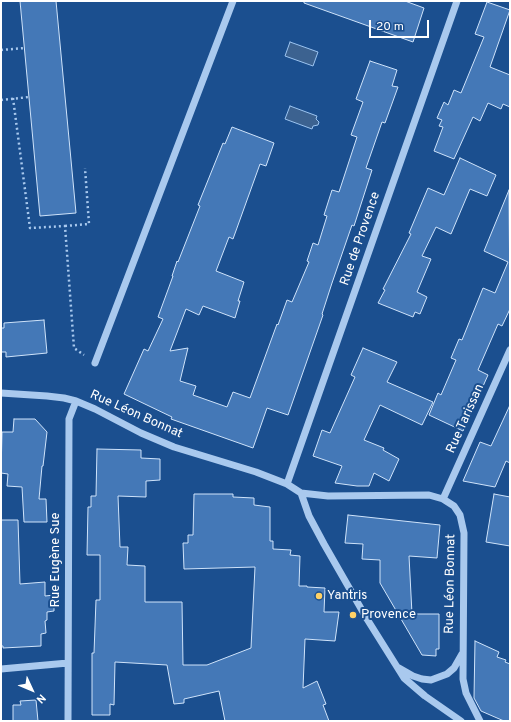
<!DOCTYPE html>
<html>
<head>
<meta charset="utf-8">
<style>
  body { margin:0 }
  #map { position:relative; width:511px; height:722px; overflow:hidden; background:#1b4f8f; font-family:Overpass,sans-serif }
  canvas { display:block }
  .frame { position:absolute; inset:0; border:2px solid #fff; pointer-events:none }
  .north { position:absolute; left:12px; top:670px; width:40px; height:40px; -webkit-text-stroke:3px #1b4f8f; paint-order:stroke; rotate:134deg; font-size:11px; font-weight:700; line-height:16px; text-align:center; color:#fff }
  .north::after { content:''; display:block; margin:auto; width:14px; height:18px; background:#fff; clip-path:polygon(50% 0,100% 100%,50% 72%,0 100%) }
  .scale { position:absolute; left:369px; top:20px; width:60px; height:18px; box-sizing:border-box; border:2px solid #fff; border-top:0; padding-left:5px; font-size:12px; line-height:14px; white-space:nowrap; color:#fff; -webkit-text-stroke:3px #1b4f8f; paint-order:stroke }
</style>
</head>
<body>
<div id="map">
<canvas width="511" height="722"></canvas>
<div class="frame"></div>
<div class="north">N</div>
<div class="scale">20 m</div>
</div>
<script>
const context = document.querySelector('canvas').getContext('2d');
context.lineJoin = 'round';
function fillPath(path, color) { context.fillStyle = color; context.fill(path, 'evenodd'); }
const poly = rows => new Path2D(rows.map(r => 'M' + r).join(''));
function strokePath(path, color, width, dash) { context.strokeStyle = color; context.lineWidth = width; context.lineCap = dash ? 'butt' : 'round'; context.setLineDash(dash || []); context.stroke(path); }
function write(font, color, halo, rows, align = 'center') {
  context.font = font + ' Overpass,sans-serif'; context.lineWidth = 4; context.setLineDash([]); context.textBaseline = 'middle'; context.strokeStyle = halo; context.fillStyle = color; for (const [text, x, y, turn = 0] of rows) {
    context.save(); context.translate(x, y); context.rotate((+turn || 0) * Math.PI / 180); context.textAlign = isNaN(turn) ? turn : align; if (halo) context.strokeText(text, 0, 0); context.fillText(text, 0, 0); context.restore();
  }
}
const water = poly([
  [290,42,318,52,313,66,285,56,290,42],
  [290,106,317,116,316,119,319,122,318,125,313,126,312,129,285,119,290,106]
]);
fillPath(water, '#3c6290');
strokePath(water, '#9cc4f0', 1);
const building = poly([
  [20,1,56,1,76,213,40,216,20,1],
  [304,1,405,1,424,8,413,42,304,3,304,1],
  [487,2,510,10,490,67,510,75,510,107,503,104,501,109,488,103,480,121,473,117,454,159,434,151,443,127,439,126,442,120,437,118,444,102,448,105,454,90,461,93,484,37,475,34,487,2],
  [370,61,397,70,392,86,398,87,385,123,382,122,366,168,372,170,354,226,352,225,332,283,322,314,323,315,288,415,267,408,253,448,171,419,172,417,124,394,144,349,148,351,163,319,158,317,173,276,172,276,177,261,178,262,200,206,198,205,223,143,225,144,232,127,274,143,266,166,260,164,233,239,229,237,216,271,244,282,238,301,240,301,235,318,203,306,199,315,186,309,170,351,188,348,180,381,196,386,193,395,227,407,233,392,250,398,277,324,278,325,287,300,292,302,309,262,307,261,313,243,318,245,327,216,324,215,332,190,339,192,357,137,351,135,363,102,356,99,370,61],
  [460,158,496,175,487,196,470,189,451,234,436,227,422,256,431,259,417,292,427,297,420,314,415,312,413,317,378,303,385,290,383,289,411,234,409,233,428,188,444,195,460,158],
  [509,190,510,309,502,326,498,324,478,370,488,375,463,431,429,415,438,393,441,395,456,360,451,358,459,339,462,340,483,288,495,293,508,262,484,251,509,190],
  [44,320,47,353,6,357,6,352,1,352,1,328,4,328,4,323,44,320],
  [363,348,397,362,387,382,433,402,422,425,380,405,364,440,384,448,383,450,399,459,389,481,374,473,369,486,357,486,335,483,342,466,313,456,322,430,330,433,355,377,351,375,363,348],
  [510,405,510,463,506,461,495,487,463,481,480,442,491,446,510,405],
  [14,419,35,419,47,432,43,466,42,466,39,499,46,499,47,522,24,522,22,487,7,486,8,474,1,473,2,432,13,432,14,419],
  [97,449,141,450,141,458,160,459,160,480,146,481,146,497,118,496,120,547,128,547,127,565,145,566,145,602,182,602,183,665,207,665,251,648,255,567,184,569,183,543,188,543,188,535,193,535,194,494,233,494,233,497,254,498,254,505,270,507,270,541,273,541,273,549,291,550,290,555,300,556,299,586,307,586,307,587,325,588,324,612,339,612,335,641,305,639,303,688,317,681,326,704,323,705,329,721,225,721,219,691,184,699,184,703,174,704,167,665,115,662,114,705,110,704,110,715,92,715,92,653,94,653,96,600,100,600,100,555,87,555,88,507,91,507,91,496,96,496,97,449],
  [494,494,510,497,510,546,486,542,494,494],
  [348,515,440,525,437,558,409,556,412,614,439,614,439,649,436,649,436,656,422,655,380,583,380,560,362,559,363,544,345,543,348,515],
  [1,520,18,520,20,584,45,582,45,596,54,595,54,611,47,612,47,620,45,621,46,633,41,634,41,646,3,648,3,646,1,646,1,520],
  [475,641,499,652,497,657,506,660,505,662,510,664,510,721,504,721,481,711,474,698,475,641],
  [36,700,38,721,13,721,13,705,21,705,20,701,36,700]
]);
fillPath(building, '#4478b7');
strokePath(building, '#cfe3fa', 1);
strokePath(poly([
  [1,50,25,48],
  [13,98,30,228,65,226,74,348,84,355],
  [1,100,29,97],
  [65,226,89,224,85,168]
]), '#a9c9ee', 2.5, [2, 3]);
strokePath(poly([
  [95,363,233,1],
  [1,393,47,396,64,398,76,401,95,409,141,433,174,447,256,472,287,484,301,493,328,496,429,495,443,499,454,506,460,515,464,533,463,679,466,693,480,721],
  [287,484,457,1],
  [301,493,309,516,324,544,367,619,404,678,425,696,461,721],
  [443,499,510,350],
  [399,668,413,676,422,679,431,680,447,674,454,668,462,654],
  [1,669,68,663],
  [68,721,69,419,76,401]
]), '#a9c9ee', 7);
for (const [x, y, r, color] of [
  [319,596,4,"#ffd166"],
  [353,615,4,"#ffd166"]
]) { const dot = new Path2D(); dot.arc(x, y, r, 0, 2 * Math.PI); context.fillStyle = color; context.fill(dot); strokePath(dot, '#1b4f8f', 1.5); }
write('13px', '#fff', '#1b4f8f', [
  ["Rue de Provence",361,239,-71],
  ["Rue Léon Bonnat",136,415,24],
  ["Rue Tarissan",466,419,-66],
  ["Rue Eugène Sue",56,560,-90],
  ["Rue Léon Bonnat",451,584,-89]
]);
write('13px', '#fff', '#1b4f8f', [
  ["Yantris",327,596],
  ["Provence",361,615]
], 'left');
</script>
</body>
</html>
